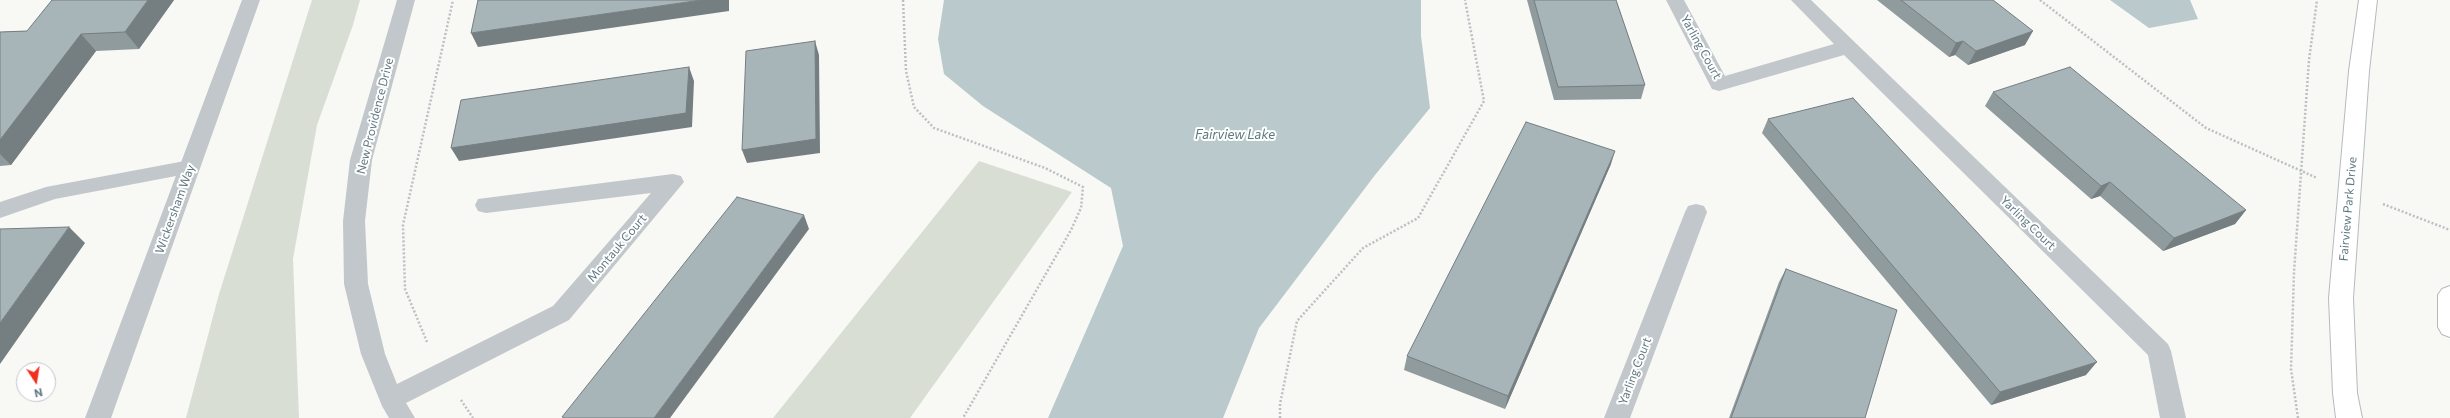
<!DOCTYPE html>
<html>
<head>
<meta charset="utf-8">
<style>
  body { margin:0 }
  #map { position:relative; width:2450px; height:418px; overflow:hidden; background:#f8f8f5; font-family:Commissioner,sans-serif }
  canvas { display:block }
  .north { position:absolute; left:16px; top:362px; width:40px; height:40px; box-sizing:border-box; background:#fff; border:1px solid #c0c9cd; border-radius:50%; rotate:168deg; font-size:11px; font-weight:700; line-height:16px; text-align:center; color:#617983 }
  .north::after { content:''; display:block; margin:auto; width:14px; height:18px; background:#f12f1c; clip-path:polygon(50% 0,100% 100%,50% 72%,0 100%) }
</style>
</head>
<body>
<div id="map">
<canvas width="2450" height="418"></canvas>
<div class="north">N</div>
</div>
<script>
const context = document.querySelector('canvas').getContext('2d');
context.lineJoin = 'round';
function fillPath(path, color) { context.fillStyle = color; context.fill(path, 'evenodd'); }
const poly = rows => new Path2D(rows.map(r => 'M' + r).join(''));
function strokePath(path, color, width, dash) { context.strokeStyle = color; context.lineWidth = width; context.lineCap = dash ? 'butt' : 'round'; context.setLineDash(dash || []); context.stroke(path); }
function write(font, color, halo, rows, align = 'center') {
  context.font = font + ' Commissioner,sans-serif'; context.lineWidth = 4; context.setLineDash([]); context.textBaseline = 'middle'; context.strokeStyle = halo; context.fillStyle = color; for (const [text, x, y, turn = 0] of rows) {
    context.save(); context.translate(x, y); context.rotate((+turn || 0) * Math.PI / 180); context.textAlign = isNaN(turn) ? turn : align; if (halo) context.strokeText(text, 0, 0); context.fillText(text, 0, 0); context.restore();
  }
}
fillPath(poly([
  [312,0,360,0,353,25,317,125,293,259,299,418,186,418,219,294],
  [979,161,1072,192,910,418,773,418]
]), '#d9ded4');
fillPath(poly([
  [944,0,1421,0,1421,36,1430,108,1375,175,1259,328,1223,418,1048,418,1123,246,1111,188,983,106,944,74,938,39],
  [2110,0,2190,0,2198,19,2149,28]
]), '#b9c9cc');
const secondary = poly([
  [2359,0,2377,0,2369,71,2353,298,2357,393,2362,418,2336,418,2333,393,2329,298,2349,71,2359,0],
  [2450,286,2450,337,2442,334,2438,327,2438,295,2442,289,2450,286]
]);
strokePath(secondary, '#b3bbbf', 2);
strokePath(poly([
  [903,0,906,71,914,107,934,128,1045,168,1083,187,1081,208,1071,230,963,418],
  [2040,0,2206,128,2317,178],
  [2383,204,2450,230],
  [427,342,405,289,403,225,453,0],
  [461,400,473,418],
  [1280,418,1280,404,1297,321,1363,248,1418,218,1484,101,1465,0],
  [2298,418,2291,369,2294,272,2309,60,2317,0]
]), '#bbc0c2', 2.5, [2, 2]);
fillPath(poly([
  [190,160,197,162,200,167,197,172,55,199,0,218,0,202,46,187,190,160]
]), '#c1c7ca');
fillPath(poly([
  [242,0,260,0,111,418,85,418,242,0],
  [397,0,415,0,372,160,365,221,368,284,385,354,397,384,553,306,651,193,486,213,478,211,475,205,478,199,673,174,681,176,684,182,569,320,406,403,415,418,389,418,382,406,361,354,344,284,343,221,350,160,397,0],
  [1666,0,1684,0,1725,76,1834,44,1791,0,1811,0,2168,344,2171,351,2186,418,2160,418,2148,355,1844,55,1719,91,1712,89,1666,0],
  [1696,204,1704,206,1707,212,1630,418,1604,418,1685,212,1688,206,1696,204]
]), '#c1c7ca');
fillPath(secondary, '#fff');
fillPath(poly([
  [174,0,139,49,96,51,11,165,0,166,0,32,27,31],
  [1527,0,1616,0,1645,85,1641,99,1554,100],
  [1877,0,1993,0,2025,45,1968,65,1955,55,1949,57],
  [1993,92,2246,210,2235,224,2163,251,2100,196,2091,199,1985,106],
  [1768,119,2086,375,1991,405,1762,133],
  [1611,164,1505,409,1404,370,1407,356],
  [1786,269,1865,418,1729,418,1779,282]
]), '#909b9e');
fillPath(poly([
  [148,0,174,0,139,49,125,32],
  [702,0,729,0,729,11,478,47,471,33],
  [2033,31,2025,45,1968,65,1976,51],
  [81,34,96,51,11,165,0,154,0,140],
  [815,41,819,55,820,153,747,163,742,150],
  [1963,41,1955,55,1949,57,1956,43],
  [689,67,694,81,692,127,459,161,451,148],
  [1615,151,1611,164,1505,409,1508,396],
  [2110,182,2100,196,2091,199,2101,186],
  [2246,210,2235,224,2163,251,2174,238],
  [804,215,809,229,670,418,654,418],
  [69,227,85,243,0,364,0,323],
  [2097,362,2086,375,1991,405,2000,392]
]), '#757e81');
const building = poly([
  [52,0,148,0,125,32,81,34,0,140,0,32,27,31,52,0],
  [478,0,702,0,471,33,478,0],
  [1534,0,1616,0,1645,85,1558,87,1534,0],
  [1901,0,1993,0,2033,31,1976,51,1963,41,1956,43,1901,0],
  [815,41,816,139,742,150,746,51,815,41],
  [689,67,686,113,451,148,461,100,689,67],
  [2070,67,2246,210,2174,238,2110,182,2101,186,1993,92,2070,67],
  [1853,98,2097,362,2000,392,1768,119,1853,98],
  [1526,122,1615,151,1508,396,1407,356,1526,122],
  [737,197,804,215,654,418,566,418,562,417,737,197],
  [69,227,0,323,0,229,69,227],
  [1786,269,1897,310,1865,418,1731,418,1786,269]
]);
fillPath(building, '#a7b4b8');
strokePath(building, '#757e81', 1);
write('12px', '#617983', '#fff', [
  ["Yarling Court",1701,47,61],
  ["New Providence Drive",375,116,-76],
  ["Wickersham Way",175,209,-70],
  ["Fairview Park Drive",2348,209,-85],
  ["Yarling Court",2028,223,44],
  ["Montauk Court",617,248,-50],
  ["Yarling Court",1635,371,-69]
]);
write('italic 13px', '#5b787d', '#fff', [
  ["Fairview Lake",1235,135]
]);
</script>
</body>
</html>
